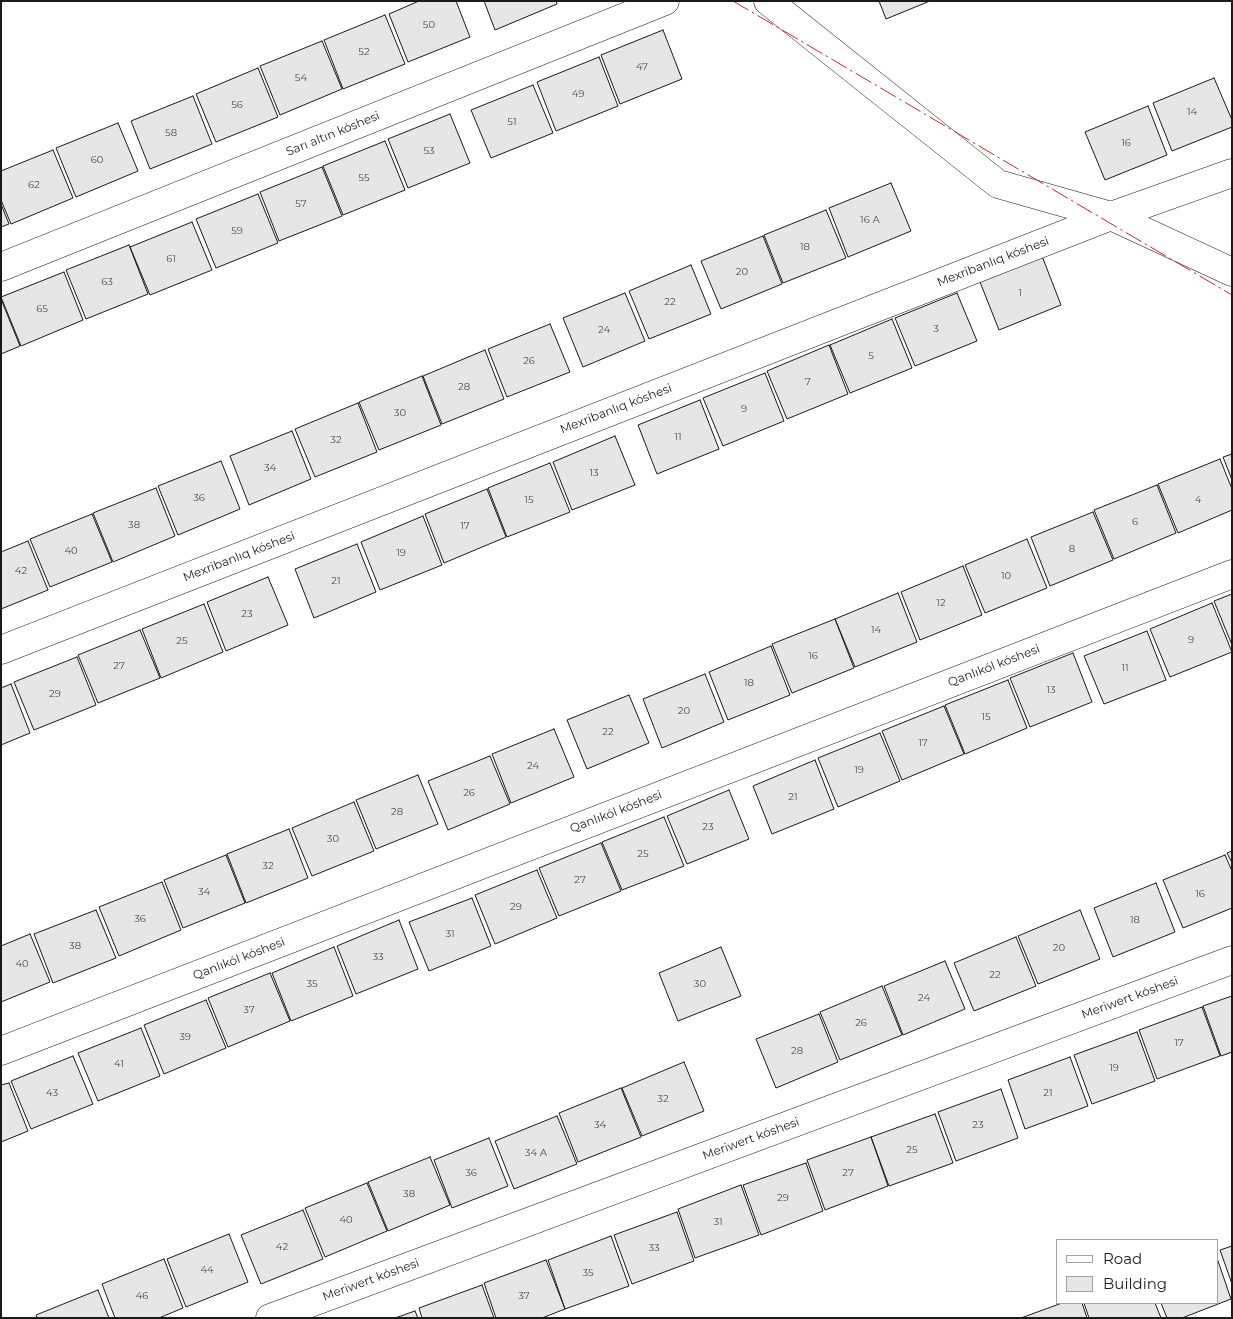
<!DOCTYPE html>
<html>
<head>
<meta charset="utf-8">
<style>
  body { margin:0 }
  #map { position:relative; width:1233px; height:1319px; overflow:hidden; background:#fff; font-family:Montserrat,sans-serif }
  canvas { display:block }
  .frame { position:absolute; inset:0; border:2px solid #1a1a1a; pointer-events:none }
  .legend { position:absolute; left:1056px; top:1239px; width:162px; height:65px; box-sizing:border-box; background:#fff; border:1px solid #a3a3a3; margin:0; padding:6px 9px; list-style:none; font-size:15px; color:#1a1a1a }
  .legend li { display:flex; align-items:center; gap:10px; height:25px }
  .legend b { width:25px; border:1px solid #a3a3a3 }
</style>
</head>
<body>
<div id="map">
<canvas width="1233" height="1319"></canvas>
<div class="frame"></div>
<ul class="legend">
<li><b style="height:6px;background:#fff"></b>Road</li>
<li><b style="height:14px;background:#e6e6e6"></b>Building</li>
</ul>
</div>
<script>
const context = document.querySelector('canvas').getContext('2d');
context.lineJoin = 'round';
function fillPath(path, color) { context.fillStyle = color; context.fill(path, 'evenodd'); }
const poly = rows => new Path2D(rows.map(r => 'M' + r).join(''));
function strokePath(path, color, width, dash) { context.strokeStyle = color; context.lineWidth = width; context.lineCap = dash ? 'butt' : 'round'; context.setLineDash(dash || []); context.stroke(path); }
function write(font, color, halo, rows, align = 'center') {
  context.font = font + ' Montserrat,sans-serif'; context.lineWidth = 4; context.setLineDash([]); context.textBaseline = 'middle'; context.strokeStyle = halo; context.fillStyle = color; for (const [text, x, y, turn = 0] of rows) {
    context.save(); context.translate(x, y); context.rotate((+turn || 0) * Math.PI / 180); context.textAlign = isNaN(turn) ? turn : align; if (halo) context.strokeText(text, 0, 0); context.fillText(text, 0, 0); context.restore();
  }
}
const building = poly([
  [419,1,456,1,470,37,408,62,389,14,419,1],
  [484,1,556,1,557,4,495,30,484,1],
  [879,1,930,1,886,19,879,1],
  [385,15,405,64,343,89,324,40,385,15],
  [663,30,682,79,620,104,601,55,663,30],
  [322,41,342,89,280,115,260,66,322,41],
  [599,57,618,106,556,131,537,82,599,57],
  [258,68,278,117,216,142,196,94,258,68],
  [1214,78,1232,120,1232,127,1172,151,1153,103,1214,78],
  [533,85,553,133,491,158,471,110,533,85],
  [193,96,212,144,150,169,131,121,193,96],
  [1148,106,1167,155,1105,180,1085,132,1148,106],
  [450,114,470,163,408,188,388,139,450,114],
  [118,123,138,171,76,197,56,148,118,123],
  [385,141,405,190,343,215,323,166,385,141],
  [53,150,73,198,11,224,1,200,1,171,53,150],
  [322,167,342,216,279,241,260,192,322,167],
  [891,183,911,231,848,257,829,208,891,183],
  [258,194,278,243,216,268,196,219,258,194],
  [1,204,9,224,1,227,1,204],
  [826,210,846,258,783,283,764,235,826,210],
  [192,222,212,270,150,295,130,247,192,222],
  [763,236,782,284,721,309,701,261,763,236],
  [129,245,148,294,86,319,66,270,129,245],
  [1042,256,1061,305,999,330,980,282,1042,256],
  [691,265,711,314,649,339,629,291,691,265],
  [64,272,83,320,21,346,1,297,64,272],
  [625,293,645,341,583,367,563,318,625,293],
  [957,293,977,341,915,366,895,318,957,293],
  [1,299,20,346,1,354,1,299],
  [892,319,912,368,850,393,830,345,892,319],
  [550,324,570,372,507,397,488,349,550,324],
  [829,345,848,394,787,419,767,371,829,345],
  [485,350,504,399,442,424,423,376,485,350],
  [765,373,784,421,723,446,703,398,765,373],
  [422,376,441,425,379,450,359,402,422,376],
  [700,400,719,449,657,474,638,425,700,400],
  [358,403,377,452,315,477,295,429,358,403],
  [292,431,311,479,249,505,230,456,292,431],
  [615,436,635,485,572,510,553,462,615,436],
  [1232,454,1232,480,1223,457,1232,454],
  [1220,459,1232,489,1232,510,1178,533,1158,484,1220,459],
  [221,461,240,509,178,535,158,486,221,461],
  [550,463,570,512,507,537,488,488,550,463],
  [1157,485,1176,533,1114,559,1094,510,1157,485],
  [156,488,175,536,113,562,93,513,156,488],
  [487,489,506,537,444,563,425,514,487,489],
  [1093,512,1113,560,1050,586,1031,537,1093,512],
  [92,514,112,562,50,587,30,539,92,514],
  [423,516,442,565,380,590,361,542,423,516],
  [1027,539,1047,588,985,613,965,565,1027,539],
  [28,541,48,590,1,609,1,552,28,541],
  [357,544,376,592,314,618,295,569,357,544],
  [963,566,982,615,920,640,901,592,963,566],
  [268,577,288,625,226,651,207,602,268,577],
  [898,593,917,642,855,667,835,619,898,593],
  [1232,594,1232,645,1214,601,1232,594],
  [1212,603,1232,652,1170,677,1150,629,1212,603],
  [204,604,223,652,161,678,142,629,204,604],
  [835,619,854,668,792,693,772,644,835,619],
  [140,630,160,678,98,703,78,655,140,630],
  [1147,631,1166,680,1104,704,1084,656,1147,631],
  [771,646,790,695,728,720,709,672,771,646],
  [1073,653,1092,702,1030,727,1010,678,1073,653],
  [77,657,96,705,34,730,14,682,77,657],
  [705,674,724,722,662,748,643,699,705,674],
  [1008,680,1027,728,965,754,945,705,1008,680],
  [11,684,30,733,1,745,1,688,11,684],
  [629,695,649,743,587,769,567,720,629,695],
  [944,706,964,754,902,780,882,731,944,706],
  [554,729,574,777,511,803,492,754,554,729],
  [880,733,900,781,838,807,818,758,880,733],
  [490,756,510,804,448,830,428,781,490,756],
  [815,760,834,809,772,834,753,786,815,760],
  [418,775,438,824,376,849,356,800,418,775],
  [729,790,749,839,687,864,667,816,729,790],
  [354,802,374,851,312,876,292,828,354,802],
  [664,817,684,866,622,890,602,842,664,817],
  [289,829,308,878,246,903,227,854,289,829],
  [601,843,621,891,559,916,539,868,601,843],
  [1232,851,1232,863,1227,853,1232,851],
  [226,855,245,903,183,928,164,880,226,855],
  [1225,855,1232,871,1232,908,1183,928,1163,880,1225,855],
  [537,870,557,918,495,944,475,895,537,870],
  [162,882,181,930,119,956,99,907,162,882],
  [1156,883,1175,932,1113,957,1094,908,1156,883],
  [472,898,491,946,429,971,409,922,472,898],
  [96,910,116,958,53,983,34,934,96,910],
  [1080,910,1100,959,1038,984,1018,936,1080,910],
  [399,920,418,969,356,994,337,946,399,920],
  [30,934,50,982,1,1002,1,946,30,934],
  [1016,937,1036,986,974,1011,954,963,1016,937],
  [334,947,353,996,291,1021,272,973,334,947],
  [721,947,741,996,678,1021,659,973,721,947],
  [945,961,965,1009,903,1035,884,986,945,961],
  [270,973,290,1021,228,1047,208,998,270,973],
  [882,986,902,1035,840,1060,820,1012,882,986],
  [1232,996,1232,1052,1221,1056,1203,1006,1232,996],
  [206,1000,226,1048,164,1074,144,1025,206,1000],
  [1202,1007,1220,1056,1157,1079,1139,1030,1202,1007],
  [819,1014,838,1062,776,1088,756,1039,819,1014],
  [141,1028,160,1076,98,1101,78,1053,141,1028],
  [1137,1032,1155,1081,1092,1104,1074,1055,1137,1032],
  [73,1056,93,1104,31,1129,11,1081,73,1056],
  [1070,1057,1088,1106,1025,1129,1008,1080,1070,1057],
  [684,1062,704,1111,642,1136,622,1088,684,1062],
  [9,1083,28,1131,1,1142,1,1085,9,1083],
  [621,1088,641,1137,578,1162,559,1113,621,1088],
  [1001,1089,1018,1138,956,1161,938,1112,1001,1089],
  [935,1114,953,1163,889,1186,871,1137,935,1114],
  [557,1116,577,1164,514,1189,495,1141,557,1116],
  [871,1137,888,1186,825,1210,807,1160,871,1137],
  [489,1138,508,1186,452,1208,434,1160,489,1138],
  [430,1157,450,1205,388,1231,368,1182,430,1157],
  [806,1163,823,1211,761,1235,743,1185,806,1163],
  [367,1183,387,1231,325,1257,305,1208,367,1183],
  [741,1185,759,1235,695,1258,678,1209,741,1185],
  [303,1210,323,1259,261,1284,241,1235,303,1210],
  [677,1212,694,1261,632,1284,614,1235,677,1212],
  [229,1234,248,1282,186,1307,167,1259,229,1234],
  [611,1236,629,1286,565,1309,548,1260,611,1236],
  [1232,1246,1232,1284,1220,1250,1232,1246],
  [1217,1258,1231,1299,1182,1318,1167,1318,1161,1303,1217,1303,1217,1258],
  [164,1259,183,1308,159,1318,115,1318,102,1284,164,1259],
  [546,1260,565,1309,542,1318,496,1318,484,1283,546,1260],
  [482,1285,494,1318,422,1318,419,1308,482,1285],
  [98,1290,109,1318,37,1318,36,1315,98,1290],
  [1062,1303,1082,1303,1087,1318,1021,1318,1062,1303],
  [1084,1303,1155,1303,1161,1318,1089,1318,1084,1303],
  [415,1311,418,1318,395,1318,415,1311]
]);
fillPath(building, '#e6e6e6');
strokePath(building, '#1a1a1a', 1);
const minor = poly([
  [768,1,998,184,1111,216,1232,272],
  [1,267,665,1],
  [1,650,1111,216,1232,173],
  [1,1051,1232,574],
  [270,1318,1232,960]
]);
strokePath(minor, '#1a1a1a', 29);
strokePath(minor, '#fff', 28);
strokePath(poly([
  [733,1,1232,295]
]), '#c62828', 1, [18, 4, 2.5, 4]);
write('10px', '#4d4d4d', null, [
  ["50",429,25],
  ["52",364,52],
  ["47",642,67],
  ["54",301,78],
  ["49",578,94],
  ["56",237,105],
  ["14",1192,112],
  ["51",512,122],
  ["58",171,133],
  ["16",1126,143],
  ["53",429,151],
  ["60",97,160],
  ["55",364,178],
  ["62",34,185],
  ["57",301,204],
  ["16 А",870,220],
  ["59",237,231],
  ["18",805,247],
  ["61",171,259],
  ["20",742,272],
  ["63",107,282],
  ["1",1020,293],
  ["22",670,302],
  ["65",42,309],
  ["3",936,329],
  ["24",604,330],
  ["5",871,356],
  ["26",529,361],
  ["7",808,382],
  ["28",464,387],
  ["9",744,409],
  ["30",400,413],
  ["11",678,437],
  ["32",336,440],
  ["34",270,468],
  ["13",594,473],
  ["36",199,498],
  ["15",529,500],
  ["4",1198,500],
  ["6",1135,522],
  ["38",134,525],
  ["17",465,526],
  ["8",1072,549],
  ["40",71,551],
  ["19",401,553],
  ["42",21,571],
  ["10",1006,576],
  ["21",336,581],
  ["12",941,603],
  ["23",247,614],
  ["14",876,630],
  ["9",1191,640],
  ["25",182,641],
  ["16",813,656],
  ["27",119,666],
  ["11",1125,668],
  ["18",749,683],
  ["13",1051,690],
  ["29",55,694],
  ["20",684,711],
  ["15",986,717],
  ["22",608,732],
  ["17",923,743],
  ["24",533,766],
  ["19",859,770],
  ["26",469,793],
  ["21",793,797],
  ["28",397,812],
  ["23",708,827],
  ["30",333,839],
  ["25",643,854],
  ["32",268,866],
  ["27",580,880],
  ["34",204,892],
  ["16",1200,894],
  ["29",516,907],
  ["36",140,919],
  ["18",1135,920],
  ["31",450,934],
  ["38",75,946],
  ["20",1059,948],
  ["33",378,957],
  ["40",22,964],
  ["22",995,975],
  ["35",312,984],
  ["30",700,984],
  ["24",924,998],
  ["37",249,1010],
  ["26",861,1023],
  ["39",185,1037],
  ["17",1179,1043],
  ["28",797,1051],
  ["41",119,1064],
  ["19",1114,1068],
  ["43",52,1093],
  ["21",1048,1093],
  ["32",663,1099],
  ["34",600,1125],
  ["23",978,1125],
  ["25",912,1150],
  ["34 А",536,1153],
  ["36",471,1173],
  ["27",848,1173],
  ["38",409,1194],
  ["29",783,1198],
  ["40",346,1220],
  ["31",718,1222],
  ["42",282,1247],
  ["33",654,1248],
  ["44",207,1270],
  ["35",588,1273],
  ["46",142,1296],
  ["37",524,1296]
]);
write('12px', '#1a1a1a', '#fff', [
  ["Sarı altın kóshesi",333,134,-22],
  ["Mexribanlıq kóshesi",993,262,-21],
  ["Mexribanlıq kóshesi",616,409,-21],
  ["Mexribanlıq kóshesi",239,557,-21],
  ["Qanlıkól kóshesi",994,666,-21],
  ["Qanlıkól kóshesi",616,812,-21],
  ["Qanlıkól kóshesi",239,959,-21],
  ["Meriwert kóshesi",1130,998,-20],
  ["Meriwert kóshesi",751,1139,-20],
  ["Meriwert kóshesi",371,1280,-20]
]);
</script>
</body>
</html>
